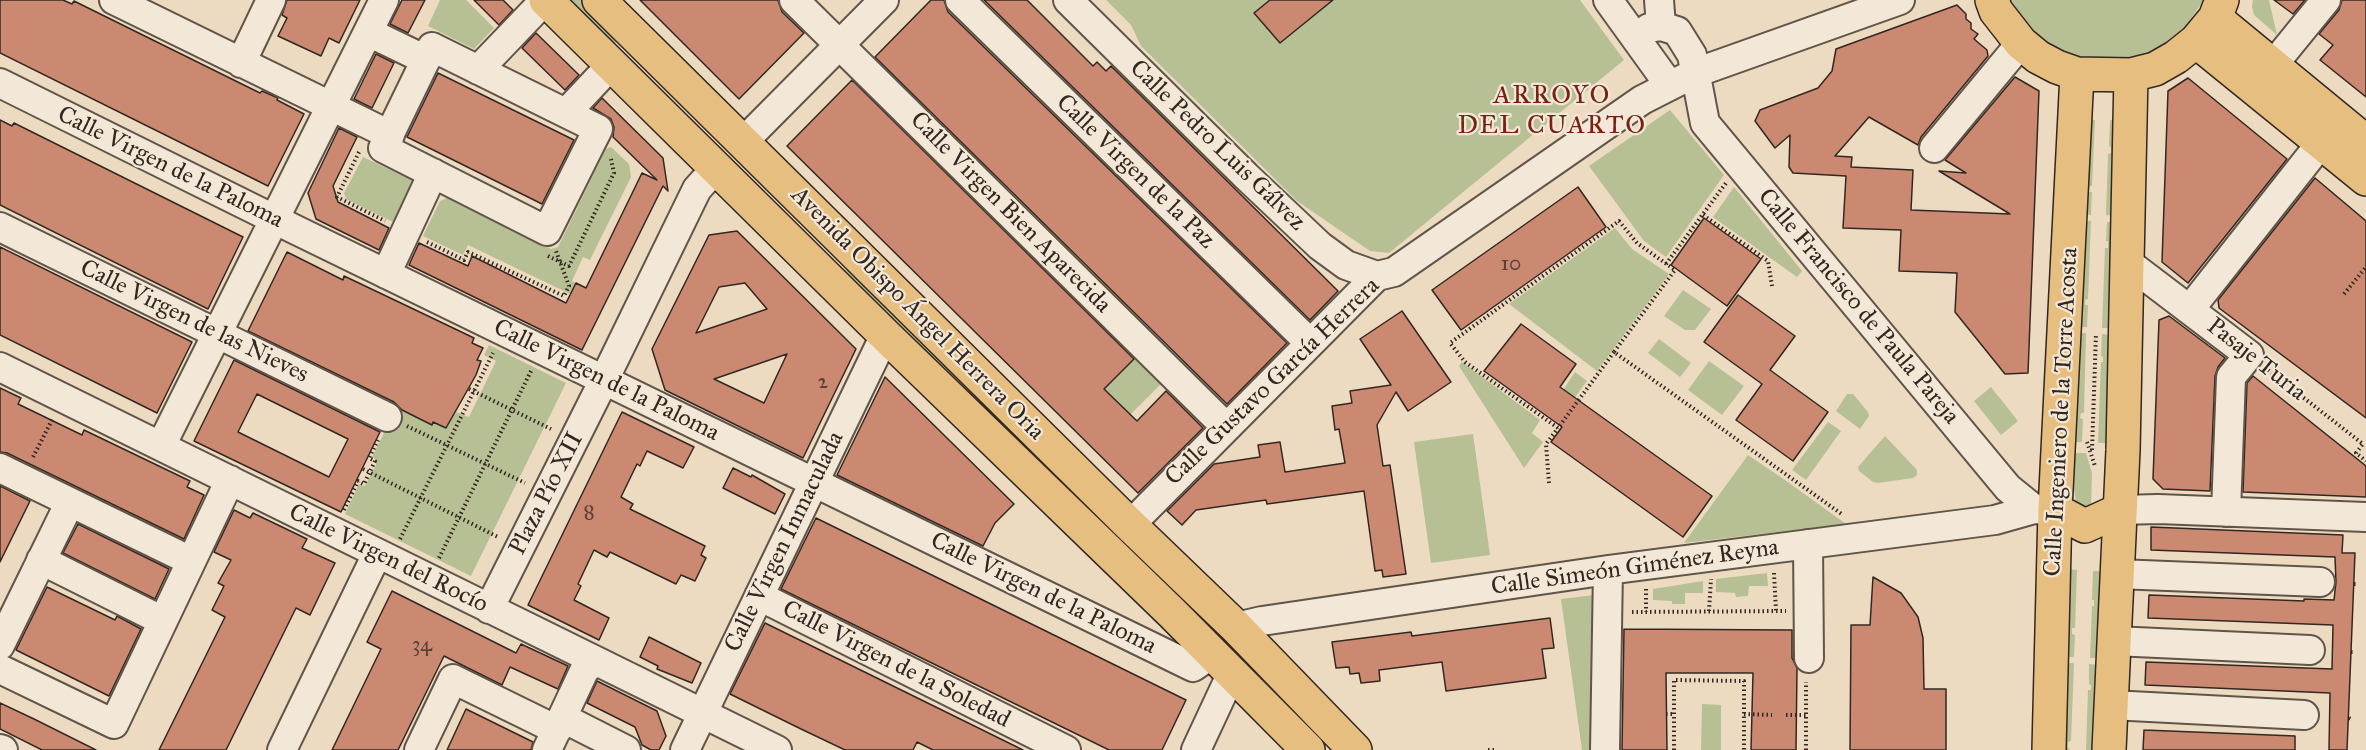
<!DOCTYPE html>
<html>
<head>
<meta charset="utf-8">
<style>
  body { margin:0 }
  canvas { display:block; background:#ecdbc1 }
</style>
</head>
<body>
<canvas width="2366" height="750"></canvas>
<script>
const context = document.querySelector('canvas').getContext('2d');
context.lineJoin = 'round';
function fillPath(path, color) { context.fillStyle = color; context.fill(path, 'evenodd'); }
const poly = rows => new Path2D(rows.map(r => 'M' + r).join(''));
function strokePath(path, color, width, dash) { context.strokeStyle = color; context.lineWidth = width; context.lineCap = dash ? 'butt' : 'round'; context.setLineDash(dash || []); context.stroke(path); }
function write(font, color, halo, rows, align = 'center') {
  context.font = font + ' "IM FELL Great Primer",serif'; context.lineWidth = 4.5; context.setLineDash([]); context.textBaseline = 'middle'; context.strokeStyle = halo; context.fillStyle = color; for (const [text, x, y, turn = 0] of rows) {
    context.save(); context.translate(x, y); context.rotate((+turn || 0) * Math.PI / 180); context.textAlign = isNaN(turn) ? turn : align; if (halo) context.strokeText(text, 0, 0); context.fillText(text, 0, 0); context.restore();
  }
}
fillPath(poly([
  [440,0,466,0,494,28,474,49,428,26],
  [562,0,582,0,619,36,619,41,614,43,602,36],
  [1106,0,1580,0,1624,60,1389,253,1370,251,1297,201,1141,46,1131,25],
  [2008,0,2204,0,2184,28,2170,41,2143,55,2113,62,2073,57,2050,47,2030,31],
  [2253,0,2269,0,2277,35,2254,15,2252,7],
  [1670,110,1724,175,1666,257,1644,241,1589,166],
  [2085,119,2095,120,2092,186,2090,186,2089,192,2092,192,2091,215,2081,214],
  [2110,120,2120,121,2116,216,2106,215,2108,154,2111,153,2111,147,2109,146],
  [611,147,629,164,631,177,590,260,583,257,572,281,576,283,570,294,468,245,463,255,423,236,440,201,447,198,551,249,558,247,606,149],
  [363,157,414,181,393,222,346,199,344,193],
  [1734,187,1802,271,1797,277,1713,217],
  [2081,221,2091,221,2088,299,2085,300,2085,305,2088,305,2087,327,2077,327],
  [2107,222,2116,222,2112,328,2102,328,2105,248,2108,248,2108,241,2106,241],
  [1615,228,1632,249,1669,274,1597,371,1509,304],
  [838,266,865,280,1116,531,1082,511],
  [1683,290,1711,309,1695,330,1685,330,1664,316],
  [2077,333,2086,333,2084,413,2081,413,2080,418,2083,419,2082,442,2073,442],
  [2102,334,2112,335,2107,443,2098,443,2101,362,2103,362,2103,357,2101,356],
  [1659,339,1691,363,1680,377,1648,353],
  [489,345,566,383,471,576,345,514,359,484,365,486,376,465,377,460,372,457,397,407,446,428,456,412,469,417,496,361,484,355],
  [1138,354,1165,380,1130,415,1104,389],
  [1709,361,1744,386,1722,415,1688,390],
  [1462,362,1540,420,1532,433,1543,442,1524,468,1459,366],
  [1575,372,1587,381,1556,423,1549,418,1563,399,1559,396],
  [1991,387,2018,421,2001,435,1974,401],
  [1847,394,1853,394,1868,412,1869,416,1860,429,1836,411],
  [1828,422,1841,431,1806,480,1792,470],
  [1473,434,1490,555,1431,563,1414,442],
  [1885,436,1917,470,1917,475,1913,478,1878,483,1873,482,1859,471,1858,467],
  [2073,453,2086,453,2092,473,2091,508,2077,509,2074,488],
  [1748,455,1785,480,1846,524,1684,543],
  [2067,569,2077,570,2075,628,2072,628,2072,634,2075,635,2074,657,2064,657],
  [2093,571,2102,571,2099,658,2090,658,2092,606,2094,606,2094,600,2092,600],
  [1767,573,1768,586,1749,586,1748,596,1736,597,1735,593,1716,592,1716,579],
  [1703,581,1703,593,1685,593,1685,604,1672,604,1672,601,1653,600,1653,589],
  [1594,595,1594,750,1582,750,1561,599],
  [2064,663,2074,663,2071,741,2068,742,2068,747,2070,750,2061,750],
  [2089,664,2098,665,2095,750,2086,750,2088,690,2091,690,2091,685,2089,684],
  [1702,704,1721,705,1721,750,1701,750]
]), '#b7c094');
const building = poly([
  [0,0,63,0,72,4,74,1,260,93,262,91,278,98,277,100,304,114,268,186,0,53,0,0],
  [287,0,360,0,339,43,329,38,321,56,278,36,287,18,282,15,287,0],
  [402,0,425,0,408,33,390,24,402,0],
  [474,0,503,0,513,10,499,25,474,0],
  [640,0,778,0,782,12,804,33,739,99,640,0],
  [931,0,944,0,948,12,1287,343,1227,404,875,57,931,0],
  [984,0,1027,0,1093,66,1097,62,1106,71,1111,66,1338,291,1310,320,984,0],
  [1270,0,1333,0,1280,43,1254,13,1270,0],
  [2274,0,2305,0,2293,14,2274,0],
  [2342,0,2366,0,2366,97,2320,60,2333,45,2319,34,2339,10,2342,0],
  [1957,5,1966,14,1966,19,1971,23,1971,29,1978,34,1974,39,1987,50,1988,56,1921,137,1918,145,1869,117,1835,156,1852,157,1851,167,1913,170,1911,210,2010,214,1939,171,1966,173,1945,160,2015,77,2039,91,2028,373,2005,374,1955,312,1957,273,1899,271,1901,230,1843,228,1846,176,1793,173,1789,167,1790,135,1775,148,1755,121,1760,110,1818,88,1832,71,1836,49,1957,5],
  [536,33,579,75,565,90,522,48,536,33],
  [376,54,394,63,372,108,354,99,376,54],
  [438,73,574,140,542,204,407,137,438,73],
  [2188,78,2287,159,2188,283,2162,262,2168,91,2188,78],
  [852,80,1134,359,1104,389,1137,421,1166,391,1203,428,1138,493,787,146,852,80],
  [602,98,663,158,668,191,663,186,582,350,409,265,419,243,468,266,472,256,566,303,576,283,586,288,642,173,657,180,613,137,614,127,611,119,593,108,602,98],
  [0,120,12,126,14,123,243,237,208,309,0,205,0,120],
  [339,128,357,137,333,186,338,202,389,228,379,250,316,219,308,193,339,128],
  [2315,178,2366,221,2366,418,2219,308,2218,300,2315,178],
  [1578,187,1606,227,1461,330,1432,290,1578,187],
  [1704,218,1761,259,1727,306,1671,265,1704,218],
  [737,231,856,349,803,458,665,390,652,349,709,235,737,231],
  [745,283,767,309,696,333,719,287,745,283],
  [787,354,764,403,714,379,787,354],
  [0,247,192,342,157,413,0,335,0,247],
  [287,252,343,280,344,276,405,305,474,338,472,343,483,348,477,360,481,361,476,375,446,428,433,422,432,425,402,410,394,402,248,331,287,252],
  [1738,295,1795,336,1770,370,1828,412,1793,461,1736,420,1762,384,1704,342,1738,295],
  [1402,311,1451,382,1408,411,1396,392,1377,425,1383,466,1390,465,1406,574,1383,577,1382,570,1375,571,1364,491,1267,504,1266,500,1196,510,1182,525,1167,511,1214,464,1260,457,1258,445,1280,442,1285,472,1345,463,1339,429,1335,430,1332,406,1352,403,1350,391,1391,385,1360,339,1402,311],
  [2169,316,2225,358,2218,367,2215,376,2210,491,2163,489,2153,479,2159,320,2169,316],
  [1521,324,1576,364,1560,387,1712,496,1683,537,1551,442,1562,427,1484,371,1521,324],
  [234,360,380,432,341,512,194,441,234,360],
  [257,394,348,439,329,477,238,432,257,394],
  [2253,376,2366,466,2366,497,2243,492,2247,383,2253,376],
  [885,377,1014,504,995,523,983,546,837,475,885,377],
  [0,388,21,398,18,404,82,435,84,430,190,481,187,487,204,495,184,539,7,453,0,452,0,388],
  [622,412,694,447,683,468,647,451,640,466,637,464,621,497,633,504,630,509,705,546,701,555,706,558,695,581,681,575,676,584,610,552,607,557,594,550,578,584,581,586,574,600,609,618,599,640,528,605,622,412],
  [733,468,751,477,752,475,785,494,775,514,723,488,733,468],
  [0,486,30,501,0,562,0,486],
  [234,510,250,518,253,513,307,539,302,548,335,563,310,615,296,608,226,750,159,750,225,617,212,610,224,586,218,583,231,560,214,552,234,510],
  [816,518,1186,700,1162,750,1109,750,781,589,816,518],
  [78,524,169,569,155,599,63,553,78,524],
  [2151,527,2343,535,2342,553,2355,553,2347,750,2329,750,2330,693,2145,685,2146,662,2332,669,2333,625,2148,618,2149,595,2304,601,2304,599,2334,600,2336,582,2335,557,2151,550,2151,527],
  [1873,577,1901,593,1918,617,1923,638,1924,689,1946,689,1946,750,1850,750,1851,625,1870,625,1873,577],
  [47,587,115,620,117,616,141,629,109,696,16,650,47,587],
  [392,591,516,653,521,644,568,666,558,689,510,667,502,685,444,656,398,750,332,750,381,649,367,642,392,591],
  [1550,618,1554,648,1542,649,1546,678,1446,691,1442,662,1379,670,1380,681,1361,683,1359,673,1350,674,1349,667,1336,668,1332,642,1411,632,1412,636,1550,618],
  [765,623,952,715,1023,750,933,750,917,742,913,750,845,750,801,729,730,694,765,623],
  [1624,629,1792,630,1792,658,1797,668,1796,750,1751,750,1753,673,1666,673,1667,750,1622,750,1624,629],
  [649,637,701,663,692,683,657,669,658,666,640,657,649,637],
  [597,681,657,711,666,736,659,750,651,750,642,745,635,727,587,703,597,681],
  [0,703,34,719,96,750,42,750,0,729,0,703],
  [466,709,533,742,531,750,447,750,466,709],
  [2144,730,2295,736,2295,750,2143,750,2144,730]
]);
fillPath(building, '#cc8971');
strokePath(building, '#332721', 1.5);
const minor = poly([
  [114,0,390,135],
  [794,0,1226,427],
  [960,0,1310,343],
  [1068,0,1246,176,1320,246,1346,265,1377,276],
  [1608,0,1670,86],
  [1659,0,1661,26],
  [368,32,426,60],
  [1636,37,1649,28,1661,26,1677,31,1692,55,1705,123,2008,488,2034,509,2047,510],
  [432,47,598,129,547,231,383,148,432,47],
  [241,63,271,0],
  [2273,65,2326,0],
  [478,70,545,0],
  [0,83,294,229,1193,667,1212,654],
  [566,113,612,64],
  [743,142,884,0],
  [1934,148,2021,43],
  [0,227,387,417],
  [2128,263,2249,355,2231,377,2226,512],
  [386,274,433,173],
  [2190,309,2321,143],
  [0,367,777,750],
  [161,446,384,0],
  [0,468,191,561],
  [2120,510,2158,509,2366,517],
  [1130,525,1377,276,1394,272,1642,100,1695,73,1900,0],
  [1808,544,1809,658],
  [41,560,163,621],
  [2117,574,2320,582],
  [759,596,1066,750],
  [489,609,604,380,697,189,717,167],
  [1236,627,1262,621,1608,570,1995,520,2034,509],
  [2114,641,2310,650],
  [0,645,70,502],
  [0,669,114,724,230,480],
  [2111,705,2304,715],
  [563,718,626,750],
  [0,749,3,750],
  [282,750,377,554],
  [419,750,453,679,557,730],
  [547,750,584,671,594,660],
  [685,750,885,335],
  [1196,750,1231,675],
  [1605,750,1608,570]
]);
const major = poly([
  [546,0,885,335,1172,613,1308,750],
  [599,0,1130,525,1236,627,1355,750],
  [1992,0,1996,11,2021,43,2038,57,2057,67,2077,74,2131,75,2155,69,2176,57,2196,41,2215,18,2222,0],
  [2215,18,2366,142],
  [2196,41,2366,179],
  [2055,510,2085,526,2120,510],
  [2049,750,2055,510,2077,74],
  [2109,750,2123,450,2131,75]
]);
strokePath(minor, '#615449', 32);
strokePath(major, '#332721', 36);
strokePath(poly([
  [359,152,337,197,385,221],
  [1703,215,1768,261,1772,286],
  [427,242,464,260,468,252,564,296,569,286,556,251],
  [548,256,569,266,614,173,611,159],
  [1666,264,1726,183],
  [2344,294,2366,267],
  [1614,352,1558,428,1465,362,1450,343,1619,221,1637,243,1675,270,1614,352,1843,515],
  [2268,370,2363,444,2356,453,2366,461],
  [469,389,551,429],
  [407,426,525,483],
  [2087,442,2095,466],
  [2092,450,2096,334],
  [33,457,53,418],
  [363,469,498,537],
  [1549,483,1546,444,1558,428],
  [344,510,358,481,364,484,375,461,369,458,378,440],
  [400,539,493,353],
  [439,558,531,371],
  [1774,573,1776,611],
  [2354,584,2357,584],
  [1646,589,1646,612],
  [1709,611,1711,579],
  [1632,612,1786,611],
  [2351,652,2354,652],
  [1666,714,1674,714],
  [1744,714,1772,715],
  [1786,715,1806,715],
  [2349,718,2351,719],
  [1488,750,1495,750],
  [1674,750,1674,680,1744,681,1744,750],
  [1806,750,1806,682]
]), '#332721', 4, [1.5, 3]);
strokePath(minor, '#f3e8d7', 28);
strokePath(major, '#e6be80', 33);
write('21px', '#594035', null, [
  ["10",1511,265],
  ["2",823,383],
  ["8",589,514],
  ["34",422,646]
]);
write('24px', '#332721', '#f3e8d7', [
  ["Calle Pedro Luis Gálvez",1217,146,44],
  ["Calle Virgen de la Paloma",170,168,26],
  ["Calle Virgen de la Paz",1135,172,44],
  ["Calle Virgen Bien Aparecida",1010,213,45],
  ["Calle Francisco de Paula Pareja",1858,307,50],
  ["Avenida Obispo Ángel Herrera Oria",917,314,45],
  ["Calle Virgen de las Nieves",194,322,26],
  ["Pasaje Turia",2256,360,38],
  ["Calle Virgen de la Paloma",606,381,26],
  ["Calle Gustavo García Herrera",1273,382,-44],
  ["Calle Ingeniero de la Torre Acosta",2062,412,-87],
  ["Plaza Pío XII",547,494,-63],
  ["Calle Virgen Inmaculada",785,542,-64],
  ["Calle Virgen del Rocío",388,559,26],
  ["Calle Simeón Giménez Reyna",1635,568,-8],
  ["Calle Virgen de la Paloma",1043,594,26],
  ["Calle Virgen de la Soledad",896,665,27]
]);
context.letterSpacing = '1.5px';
write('26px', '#7a1f14', '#f3e8d7', [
  ["ARROYO",1552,97],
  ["DEL CUARTO",1552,127]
]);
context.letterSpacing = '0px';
</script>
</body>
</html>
